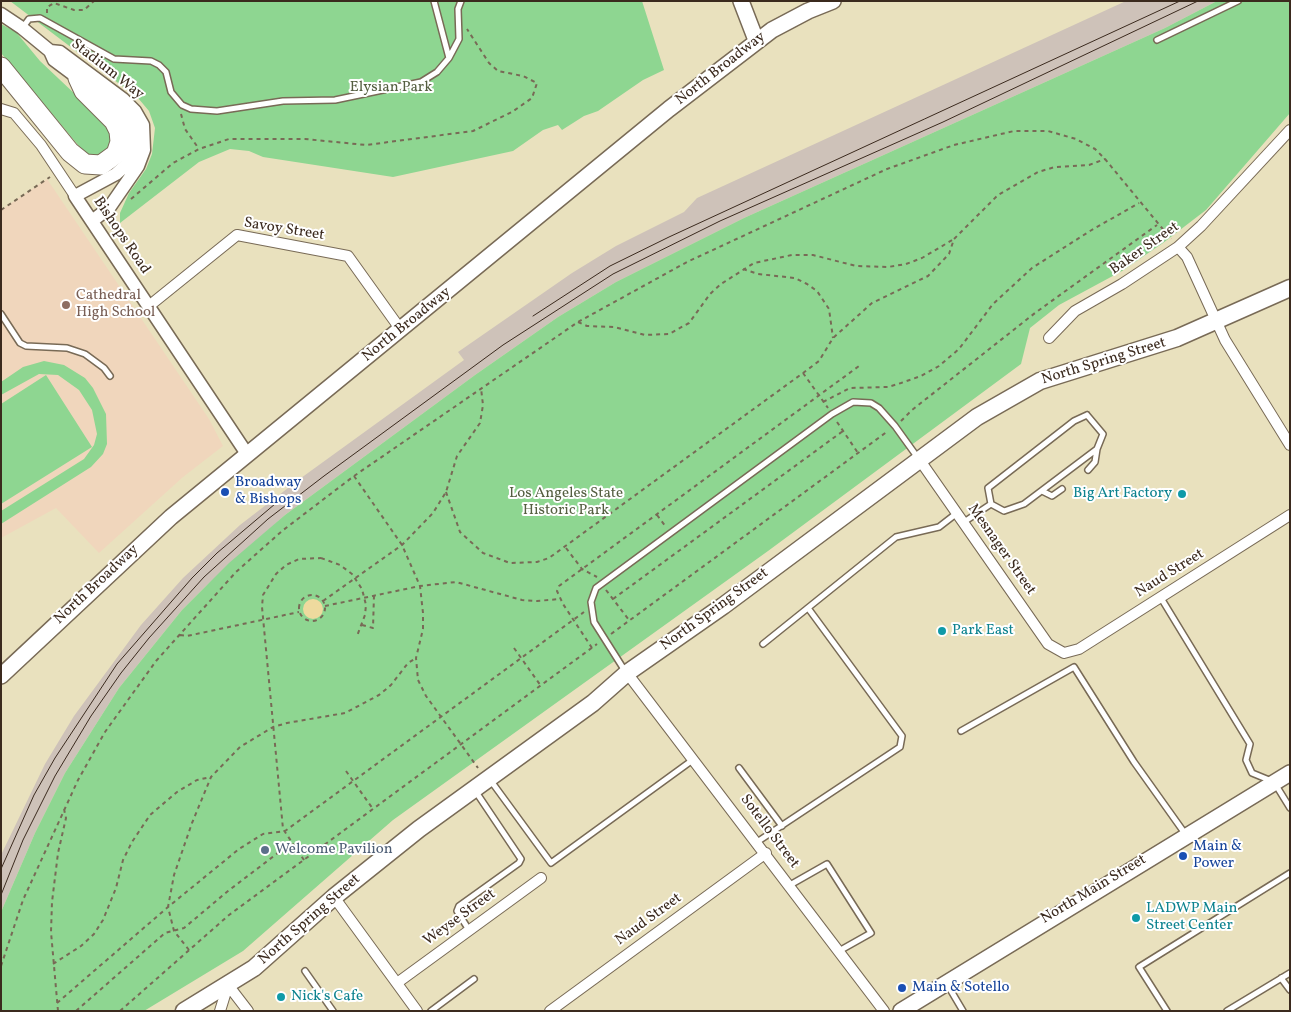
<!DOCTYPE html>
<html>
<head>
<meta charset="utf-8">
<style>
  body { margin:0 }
  #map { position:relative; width:1291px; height:1012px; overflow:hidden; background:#e9e1be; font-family:Vollkorn,serif }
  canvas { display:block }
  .frame { position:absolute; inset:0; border:2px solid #3b2a1e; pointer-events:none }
</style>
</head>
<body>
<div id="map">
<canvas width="1291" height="1012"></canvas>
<div class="frame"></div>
</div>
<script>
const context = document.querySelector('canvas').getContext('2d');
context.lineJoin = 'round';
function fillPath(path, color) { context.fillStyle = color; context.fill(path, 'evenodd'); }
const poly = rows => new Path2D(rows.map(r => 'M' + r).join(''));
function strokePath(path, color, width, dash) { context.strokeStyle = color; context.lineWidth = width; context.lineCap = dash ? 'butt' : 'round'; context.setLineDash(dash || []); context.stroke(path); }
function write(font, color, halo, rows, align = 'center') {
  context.font = font + ' Vollkorn,serif'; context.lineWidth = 4; context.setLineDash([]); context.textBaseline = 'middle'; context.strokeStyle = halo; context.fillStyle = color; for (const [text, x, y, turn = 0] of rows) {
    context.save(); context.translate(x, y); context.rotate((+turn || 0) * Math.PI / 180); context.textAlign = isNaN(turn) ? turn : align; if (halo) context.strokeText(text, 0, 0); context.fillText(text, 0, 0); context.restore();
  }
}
fillPath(poly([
  [47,179,209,419,223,446,183,477,99,553,56,508,1,538,1,210]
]), '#f0d6bc');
fillPath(poly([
  [1126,1,1217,1,1165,28,744,218,616,282,558,317,475,375,285,515,206,586,182,610,119,688,65,773,35,833,1,912,1,855,45,764,74,716,141,625,183,578,240,525,301,478,464,360,458,352,572,273,616,246,684,212,697,198]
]), '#cec2b9');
fillPath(poly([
  [10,1,642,1,664,70,643,80,598,111,584,116,562,130,558,125,543,130,513,151,393,177,263,157,249,151,230,149,199,162,120,223,120,213,129,193,146,169,152,154,155,128,149,111,138,98],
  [1217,1,1290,1,1290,113,1206,210,1163,243,1122,271,1059,305,1030,328,1021,364,768,551,393,820,243,951,144,1011,1,1011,1,912,35,833,65,773,119,688,182,610,229,563,285,515,475,375,558,317,616,282,744,218,1165,28],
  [1,24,16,32,40,61,114,131,113,147,102,156,89,155,78,145,1,53],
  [44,361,64,365,85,378,93,388,106,414,107,444,103,454,91,467,1,524,1,511,84,459,94,445,97,434,92,410,79,390,58,375,39,374,1,395,1,382,23,367],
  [46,375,92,447,1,504,1,404]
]), '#8ed691');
fillPath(poly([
  '303 609a10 10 0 1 1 20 0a10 10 0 1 1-20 0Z'
]), '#eeda9e');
const service = poly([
  [23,27,29,19,40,18,114,59,151,61,159,65,166,72,171,92,182,105,191,109,217,111,283,101,335,100,421,82,437,72,449,58,434,1],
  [1157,40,1238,1],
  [449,58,459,39,458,9,461,1],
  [1,314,20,343,26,346,67,348,85,354,104,368,110,376],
  [1087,415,1103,434,1097,449,1024,504,1004,511,991,504,988,488,1074,421,1087,415],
  [1088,470,1095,462,1097,449],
  [1042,491,1052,496,1062,489],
  [964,522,991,504],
  [1161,598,1250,744,1246,760,1252,773,1274,782,1290,808],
  [763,644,896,537,939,527,957,513],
  [625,671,594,622,591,602,596,588,832,414,853,402,871,403,879,408,895,426,918,458],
  [961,731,1074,667,1134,762,1186,835],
  [739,768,782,826],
  [491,781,551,863,694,759],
  [757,842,900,747,902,736,808,608],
  [790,885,827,864,871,933,839,951],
  [469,930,457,911,459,906,519,863,521,859,476,792],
  [305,971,333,1011],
  [1281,978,1290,990],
  [947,984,963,1011],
  [431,1011,474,979],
  [1167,1011,1139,967,1290,873],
  [1227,1011,1290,973]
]);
const minor = poly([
  [1,109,14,113,41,145,75,196],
  [1178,247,1187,257,1225,340,1290,445],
  [149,306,237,235,348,256,401,330],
  [1049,338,1075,311,1122,284,1178,247,1201,226,1290,130],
  [919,459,1048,644,1064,653,1079,649,1290,515],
  [627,673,884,1011],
  [334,897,417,1011],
  [397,983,541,878],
  [228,985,248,1011],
  [220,1011,228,985],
  [550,1011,766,853]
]);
const tertiary = poly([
  [1,14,22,28,50,51,54,60,121,110,129,119,134,131,134,140,132,152,126,165,116,174,75,196,247,454],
  [50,51,60,52,123,99,135,111,143,125,144,150,138,166,109,208,92,221]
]);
const secondary = poly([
  [741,1,756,40],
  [1,676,171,517,669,109,772,30,808,11,833,1],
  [901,1011,1290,773]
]);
const primary = poly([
  [184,1011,254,968,334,897,419,829,593,703,627,673,723,606,977,417,1040,381,1177,338,1290,288]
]);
const motorway = poly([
  [1,67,70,152,85,164,101,165,116,154,120,142,119,131,114,121,84,91,78,78]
]);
strokePath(service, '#786a56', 8);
strokePath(minor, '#786a56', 12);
strokePath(tertiary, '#786a56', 15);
strokePath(secondary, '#786a56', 18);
strokePath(primary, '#786a56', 19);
strokePath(motorway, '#786a56', 21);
strokePath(poly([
  [47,13,47,7,54,3,74,10,84,10,94,1],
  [181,114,185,129,199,149],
  [131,199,173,163,199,149,229,139,305,139,366,145,473,131,512,112,532,98,537,83,523,76,498,71,489,63,467,29],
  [1,210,50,177],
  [743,269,758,274,795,278,807,284,817,291,829,309,833,338],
  [578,322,587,326,614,327,645,335,669,334,689,323,710,294,721,284,754,263,792,255,813,255,856,266,888,267,906,264,922,258,954,239],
  [803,373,828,408],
  [823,402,850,388,888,387,901,383,921,376,939,366,959,349,993,304,1032,268,1090,231,1139,203],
  [901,421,912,410,1035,313,1157,225],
  [837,422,858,453],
  [354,476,402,545,420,586,423,613,423,629,416,658,418,680,426,696,478,768],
  [446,492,460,532,483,553,510,563,537,562,549,558,803,373,819,361,833,338,872,303,928,276,949,254,954,239,998,195,1038,172,1055,167,1089,165,1105,159],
  [657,515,666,527],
  [566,548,582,569,597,577],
  [606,590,629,620],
  '299 608a13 13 0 1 1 26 0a13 13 0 1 1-26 0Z',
  [613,599,843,431],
  [323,601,402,545,433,513,446,492,457,456,480,423,483,405,481,388],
  [325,606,420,586,456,582,522,600,537,601,560,599],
  [362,625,373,628,374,595],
  [611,634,888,431],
  [180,635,187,636,299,612],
  [514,648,541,686],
  [592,648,563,604,557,591,559,586,859,366],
  [346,771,373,809],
  [304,860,283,829,262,607,263,595,276,574,286,565,299,559,321,558],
  [189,950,174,931,168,907,174,875,192,823,211,777,240,747,273,727,287,723,345,713,379,695,391,685,408,663,416,658],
  [53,964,81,946,94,934,103,920,116,888,123,860,132,842,150,815,177,792,197,780,211,777],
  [1,966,23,900,78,780,105,732,156,661,236,572,282,531,354,476,578,322,687,262,887,169,954,145,1014,131,1048,131,1076,139,1095,149,1105,159,1171,239],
  [57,1003,168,907,239,849,263,834,285,831,584,612],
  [58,1011,51,932,52,902,58,853,66,818,64,809],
  [76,1011,165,933,184,928,228,891,291,843],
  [120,1011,229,915,597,644]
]), '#786a56', 2, [4, 4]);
strokePath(service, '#fff', 5);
strokePath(minor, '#fff', 10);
strokePath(tertiary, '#fff', 12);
strokePath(secondary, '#fff', 15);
strokePath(primary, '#fff', 16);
strokePath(motorway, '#fff', 19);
strokePath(poly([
  [533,316,610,266,669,237,1180,1],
  [1,869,34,795,55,758,117,664,192,578,217,553,275,504],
  [1,895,23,840,55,776,91,716,121,673,149,638,204,577,268,519,324,476,503,345,613,274,720,221,943,122,1198,1]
]), '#3b2a1e', 1);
strokePath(poly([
  [321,558,340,565,352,574,362,589,366,605,365,615,357,636]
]), '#786a56', 2, [4, 4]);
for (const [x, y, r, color] of [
  [66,305,5,"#8d6e63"],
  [225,492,5,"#1a4fb4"],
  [1182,494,5,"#0f9aa8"],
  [942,631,5,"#0f9aa8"],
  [265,850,5,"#5c6f8a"],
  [1183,856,5,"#1a4fb4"],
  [1136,918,5,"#0f9aa8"],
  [902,988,5,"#1a4fb4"],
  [281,997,5,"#0f9aa8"]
]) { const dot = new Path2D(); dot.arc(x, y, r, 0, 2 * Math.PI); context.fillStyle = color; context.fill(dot); strokePath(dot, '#fff', 2); }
write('15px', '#3b2a1e', '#fff', [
  ["North Broadway",721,69,-38],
  ["Stadium Way",107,70,38],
  ["Savoy Street",284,230,9],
  ["Bishops Road",121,236,56],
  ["Baker Street",1145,249,-35],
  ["North Broadway",407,325,-39],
  ["North Spring Street",1104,362,-17],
  ["Mesnager Street",1001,550,55],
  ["Naud Street",1170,574,-32],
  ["North Broadway",97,585,-43],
  ["North Spring Street",715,610,-36],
  ["Sotello Street",769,832,53],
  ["North Main Street",1094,890,-31],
  ["Weyse Street",460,918,-36],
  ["North Spring Street",310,920,-41],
  ["Naud Street",649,920,-36]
]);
write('15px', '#545e40', '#fff', [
  ["Elysian Park",391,88],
  ["Los Angeles State",566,494],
  ["Historic Park",566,511]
]);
write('15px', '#785e54', '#fff', [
  ["Cathedral",76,296],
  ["High School",76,313]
], 'left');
write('15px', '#164399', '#fff', [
  ["Broadway",235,483],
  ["& Bishops",235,500],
  ["Main &",1193,847],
  ["Power",1193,864],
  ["Main & Sotello",912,988]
], 'left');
write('15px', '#0d838f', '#fff', [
  ["Big Art Factory",1172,494,"right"],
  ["Park East",952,631],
  ["LADWP Main",1146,909],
  ["Street Center",1146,926],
  ["Nick's Cafe",291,997]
], 'left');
write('15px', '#4e5e75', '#fff', [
  ["Welcome Pavilion",275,850]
], 'left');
</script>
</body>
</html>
